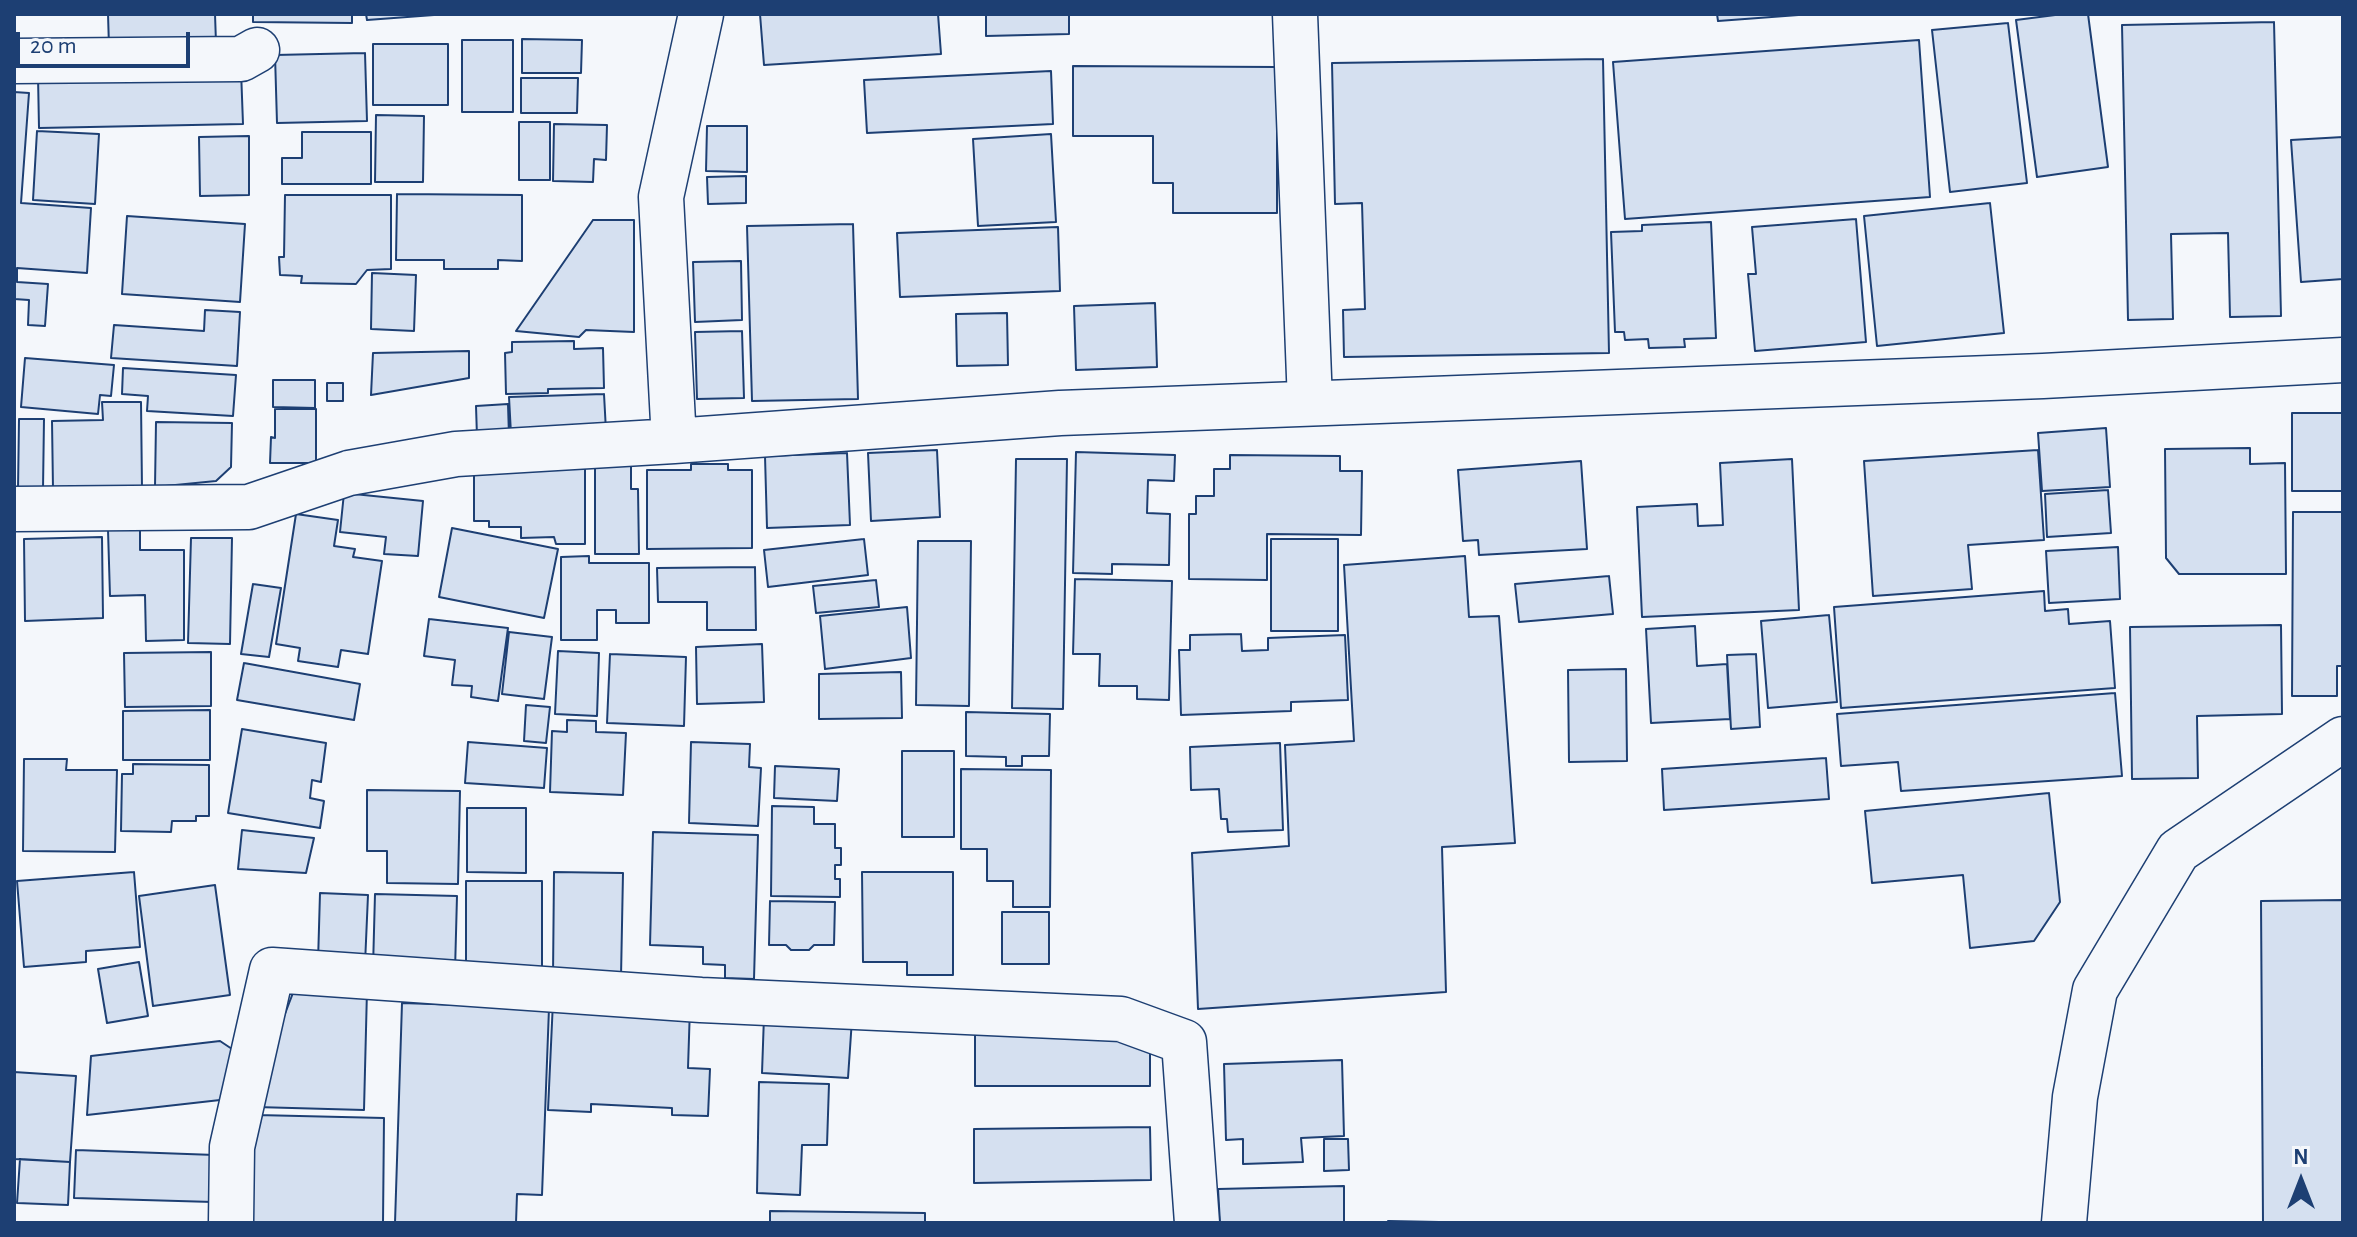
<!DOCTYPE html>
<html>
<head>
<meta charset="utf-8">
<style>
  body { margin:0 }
  #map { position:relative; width:2357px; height:1237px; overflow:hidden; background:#f4f7fb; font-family:"Alegreya Sans",sans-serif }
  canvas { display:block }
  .frame { position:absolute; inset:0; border:16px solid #1d3f73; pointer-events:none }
  .north { position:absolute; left:2261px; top:1141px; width:80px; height:80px; -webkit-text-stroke:6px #f4f7fb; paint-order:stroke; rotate:0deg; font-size:22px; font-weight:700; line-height:32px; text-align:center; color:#1d3f73 }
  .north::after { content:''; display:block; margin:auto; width:28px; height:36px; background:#1d3f73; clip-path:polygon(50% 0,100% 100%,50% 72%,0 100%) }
  .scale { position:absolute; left:16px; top:32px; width:174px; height:36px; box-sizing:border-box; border:4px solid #1d3f73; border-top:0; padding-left:10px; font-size:24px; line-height:28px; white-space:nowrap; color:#1d3f73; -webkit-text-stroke:6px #f4f7fb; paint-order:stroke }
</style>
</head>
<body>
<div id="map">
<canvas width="2357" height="1237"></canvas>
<div class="frame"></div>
<div class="north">N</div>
<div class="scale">20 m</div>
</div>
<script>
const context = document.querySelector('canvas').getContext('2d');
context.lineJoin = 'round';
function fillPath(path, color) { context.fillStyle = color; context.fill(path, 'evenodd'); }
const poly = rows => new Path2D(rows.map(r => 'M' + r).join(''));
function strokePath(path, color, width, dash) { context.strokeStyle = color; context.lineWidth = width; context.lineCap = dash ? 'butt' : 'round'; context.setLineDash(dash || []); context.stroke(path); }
const building = poly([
  [108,14,215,14,216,43,109,47,108,14],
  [253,14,352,14,352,23,253,22,253,14],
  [366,14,434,14,434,15,367,20,366,14],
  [760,14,938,14,941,54,764,65,760,14],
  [986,14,1069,14,1069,34,986,36,986,14],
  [1717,14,1812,14,1718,21,1717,14],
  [2063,14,2088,14,2108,167,2037,177,2016,20,2063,14],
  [2274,22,2281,316,2230,317,2228,233,2171,234,2173,319,2128,320,2122,25,2274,22],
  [2008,23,2027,183,1950,192,1932,30,2008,23],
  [522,39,582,40,581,73,522,73,522,39],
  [462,40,513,40,513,112,462,112,462,40],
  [1919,40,1930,197,1625,219,1613,62,1919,40],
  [373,44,448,44,448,105,373,105,373,44],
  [365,53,367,121,277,123,275,55,365,53],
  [1603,59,1609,353,1344,357,1343,310,1365,309,1362,203,1335,204,1332,63,1603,59],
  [1073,66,1277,67,1277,213,1173,213,1173,183,1153,183,1153,136,1073,136,1073,66],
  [241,70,243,124,39,128,38,76,241,70],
  [1051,71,1053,124,867,133,864,80,1051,71],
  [521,78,578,78,577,113,521,113,521,78],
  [14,92,29,93,21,203,91,208,87,273,17,268,17,282,48,284,45,326,28,325,29,300,14,299,14,92],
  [376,115,424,116,423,182,375,182,376,115],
  [519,122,550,122,550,180,519,180,519,122],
  [554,124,607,125,606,160,594,159,593,182,553,181,554,124],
  [707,126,747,126,747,172,706,171,707,126],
  [37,131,99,134,95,204,33,200,37,131],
  [302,132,371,132,371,184,282,184,282,158,302,158,302,132],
  [1051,134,1056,222,978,226,973,139,1051,134],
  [249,136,249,195,200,196,199,137,249,136],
  [2343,137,2343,279,2301,282,2291,140,2343,137],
  [746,176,746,203,708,204,707,177,746,176],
  [397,194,522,195,522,261,498,260,498,269,444,269,444,260,396,260,397,194],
  [285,195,391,195,391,269,367,270,356,284,301,283,302,276,280,275,279,257,284,257,285,195],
  [1990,203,2004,333,1877,346,1864,216,1990,203],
  [127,216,245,224,240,302,122,294,127,216],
  [1856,219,1866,342,1755,351,1748,274,1756,274,1752,227,1856,219],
  [593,220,634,220,634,332,586,330,579,337,516,331,593,220],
  [1711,222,1716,338,1684,339,1685,347,1649,348,1648,339,1625,340,1624,332,1615,332,1611,232,1642,231,1642,225,1711,222],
  [853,224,858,399,752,401,747,226,853,224],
  [1058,227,1060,291,900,297,897,233,1058,227],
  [741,261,742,320,695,322,693,262,741,261],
  [372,273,416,275,414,331,371,329,372,273],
  [1155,303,1157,367,1076,370,1074,306,1155,303],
  [205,310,240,312,237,366,111,358,114,325,204,331,205,310],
  [1007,313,1008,365,957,366,956,314,1007,313],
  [742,331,744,398,697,399,695,332,742,331],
  [574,341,574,349,603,348,604,388,548,389,548,393,506,394,505,353,512,352,512,342,574,341],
  [469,351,469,378,371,395,373,353,469,351],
  [25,358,114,365,111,396,100,395,98,414,21,407,25,358],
  [123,368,236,375,233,416,147,411,148,396,122,394,123,368],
  [273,380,315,380,315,408,273,407,273,380],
  [327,383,343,383,343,401,327,401,327,383],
  [604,394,606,431,511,434,509,397,604,394],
  [102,402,141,402,142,489,53,489,52,421,103,420,102,402],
  [508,404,509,436,477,437,476,406,508,404],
  [275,409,316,409,316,463,270,463,271,437,275,438,275,409],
  [2292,413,2343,413,2343,491,2292,491,2292,413],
  [19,419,44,419,43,489,18,489,19,419],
  [156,422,232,423,231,467,216,481,155,487,156,422],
  [2106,428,2110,487,2042,491,2038,433,2106,428],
  [2250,448,2250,464,2285,463,2286,574,2179,574,2166,558,2165,449,2250,448],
  [937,450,940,517,871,521,868,453,937,450],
  [2038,450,2044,540,1968,545,1972,589,1873,596,1864,461,2038,450],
  [1076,452,1175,455,1174,481,1148,480,1147,513,1170,514,1169,565,1112,564,1112,574,1073,573,1076,452],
  [847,453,850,525,767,528,765,456,847,453],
  [1230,455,1340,456,1340,471,1362,471,1361,535,1267,534,1267,580,1189,579,1189,514,1196,514,1196,496,1214,496,1214,469,1230,469,1230,455],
  [1016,459,1067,459,1063,709,1012,708,1016,459],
  [1792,459,1799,610,1642,617,1637,507,1697,504,1698,526,1723,525,1720,463,1792,459],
  [1581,461,1587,549,1479,555,1478,540,1463,541,1458,470,1581,461],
  [595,462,631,462,631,489,638,489,639,554,595,554,595,462],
  [691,464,728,464,728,470,752,470,752,548,647,549,647,470,691,470,691,464],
  [585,467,585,544,556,544,554,537,521,538,521,527,489,527,489,521,474,521,474,468,585,467],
  [2108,490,2111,533,2047,537,2045,494,2108,490],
  [344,493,423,501,418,556,384,554,386,537,340,532,344,493],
  [2293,512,2343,512,2343,666,2337,666,2337,696,2292,696,2293,512],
  [296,514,338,520,334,546,355,549,353,557,382,561,368,654,341,650,338,667,298,661,300,648,276,644,296,514],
  [452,528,558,549,544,618,439,597,452,528],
  [140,529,140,550,184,550,184,640,146,641,145,595,110,596,108,530,140,529],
  [102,537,103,618,25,621,24,539,102,537],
  [191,538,232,538,230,644,188,643,191,538],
  [864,539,868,575,768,587,764,550,864,539],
  [1271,539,1338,539,1338,631,1271,631,1271,539],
  [918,541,971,541,969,706,916,705,918,541],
  [2118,547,2120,599,2049,603,2046,551,2118,547],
  [589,556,589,563,649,563,649,623,616,623,616,610,597,610,597,640,561,640,561,557,589,556],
  [1465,556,1469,617,1499,616,1515,843,1442,847,1446,992,1198,1009,1192,853,1289,846,1285,745,1354,741,1344,565,1465,556],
  [755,567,756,630,707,630,707,602,658,602,657,568,755,567],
  [1609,576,1613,614,1519,622,1515,584,1609,576],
  [1075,579,1172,581,1169,700,1137,699,1137,686,1099,686,1100,654,1073,654,1075,579],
  [876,580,879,607,816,613,813,586,876,580],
  [253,584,281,588,269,657,241,654,253,584],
  [2044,591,2045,611,2068,609,2069,624,2110,621,2115,688,1841,708,1834,607,2044,591],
  [907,607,911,658,825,669,820,616,907,607],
  [1829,615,1837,702,1768,708,1761,621,1829,615],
  [429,619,508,628,498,701,471,697,472,686,452,685,455,660,424,656,429,619],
  [2281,625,2282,714,2197,716,2198,778,2132,779,2130,627,2281,625],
  [1695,626,1697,666,1727,664,1730,719,1651,723,1646,629,1695,626],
  [509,632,552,637,544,699,502,694,509,632],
  [1241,634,1242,651,1268,650,1268,638,1345,635,1348,700,1291,702,1291,711,1181,715,1179,650,1190,650,1190,635,1241,634],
  [762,644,764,702,697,704,696,647,762,644],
  [558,651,599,653,597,716,555,714,558,651],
  [211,652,211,706,125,707,124,653,211,652],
  [610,654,686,657,684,726,607,723,610,654],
  [1756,654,1760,727,1731,729,1727,655,1756,654],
  [244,663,360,684,354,720,237,700,244,663],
  [1626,669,1627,761,1569,762,1568,670,1626,669],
  [901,672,902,718,819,719,819,674,901,672],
  [2115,693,2122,776,1901,791,1898,762,1841,766,1837,714,2115,693],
  [526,705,550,707,546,743,524,741,526,705],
  [210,710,210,760,123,760,123,711,210,710],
  [966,712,1050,714,1049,756,1022,756,1022,766,1006,766,1006,757,966,756,966,712],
  [567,720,596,721,596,732,626,733,623,795,550,792,552,731,567,732,567,720],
  [242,729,326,743,321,782,312,780,310,798,324,801,320,828,228,813,242,729],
  [468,742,547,748,544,788,465,783,468,742],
  [691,742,750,744,749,767,761,768,758,826,689,823,691,742],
  [1280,743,1283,830,1228,832,1227,819,1221,819,1219,789,1191,790,1190,747,1280,743],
  [902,751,954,751,954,837,902,837,902,751],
  [1826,758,1829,799,1664,810,1662,769,1826,758],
  [24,759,67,759,66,770,117,770,115,852,23,851,24,759],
  [133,764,209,765,209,816,196,816,196,821,172,821,171,832,121,831,122,774,133,774,133,764],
  [775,766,839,769,837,801,774,798,775,766],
  [961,769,1051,770,1050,907,1013,907,1013,881,987,881,987,849,961,849,961,769],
  [367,790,460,791,458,884,387,883,387,851,367,851,367,790],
  [2049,793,2060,902,2034,941,1970,948,1963,875,1872,883,1865,811,2049,793],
  [772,806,814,807,814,824,835,824,835,848,841,848,841,865,835,865,835,879,840,879,840,897,771,896,772,806],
  [467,808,526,808,526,873,467,872,467,808],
  [242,830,314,838,306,873,238,869,242,830],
  [653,832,758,835,754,979,725,978,725,965,703,964,703,947,650,945,653,832],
  [134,872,140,947,86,951,86,962,24,967,17,881,134,872],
  [554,872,623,873,621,977,553,976,554,872],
  [862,872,953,872,953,975,907,975,907,962,863,962,862,872],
  [466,881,542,881,542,968,466,968,466,881],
  [215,885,230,995,153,1006,139,896,215,885],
  [320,893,368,895,365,964,318,962,320,893],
  [375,894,457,896,455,971,373,968,375,894],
  [2343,900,2343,1223,2263,1223,2261,901,2343,900],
  [770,901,835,902,834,945,814,945,809,950,791,950,786,945,769,945,770,901],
  [1002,912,1049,912,1049,964,1002,964,1002,912],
  [139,962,148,1016,107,1023,98,969,139,962],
  [296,985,367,990,364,1110,256,1107,257,1087,296,985],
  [553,1001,690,1007,688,1068,710,1069,708,1116,672,1115,672,1108,591,1104,591,1112,548,1110,553,1001],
  [402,1003,549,1008,542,1195,517,1194,516,1223,395,1223,402,1003],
  [764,1016,852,1019,848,1078,762,1073,764,1016],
  [975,1027,1120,1031,1150,1047,1150,1086,975,1086,975,1027],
  [220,1041,235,1051,229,1099,87,1115,91,1056,220,1041],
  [1342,1060,1344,1136,1301,1138,1303,1162,1243,1164,1243,1139,1226,1140,1224,1064,1342,1060],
  [14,1072,76,1076,70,1162,14,1159,14,1072],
  [759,1082,829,1084,827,1145,802,1145,800,1195,757,1193,759,1082],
  [257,1115,384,1118,383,1223,244,1223,257,1115],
  [1150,1127,1151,1180,974,1183,974,1129,1150,1127],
  [1324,1139,1348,1139,1349,1170,1324,1171,1324,1139],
  [76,1150,215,1155,213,1202,74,1198,76,1150],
  [20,1159,70,1162,68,1205,17,1203,20,1159],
  [1344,1186,1344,1223,1220,1223,1218,1189,1344,1186],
  [770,1211,925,1213,925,1223,770,1223,770,1211],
  [1388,1221,1439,1222,1439,1223,1388,1223,1388,1221]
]);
fillPath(building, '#d5e0f0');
strokePath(building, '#1d3f73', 2);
const minor = poly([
  [1295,14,1310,403],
  [14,61,241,59,257,50],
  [674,441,661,197,701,14],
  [14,509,249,507,349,473,456,454,674,441,1060,413,2043,376,2343,360],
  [231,1223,232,1147,272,970,701,1000,1121,1019,1184,1042,1197,1223],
  [2064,1223,2075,1097,2095,990,2178,851,2343,739]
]);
strokePath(minor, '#1d3f73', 47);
strokePath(minor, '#f4f7fb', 44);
</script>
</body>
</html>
